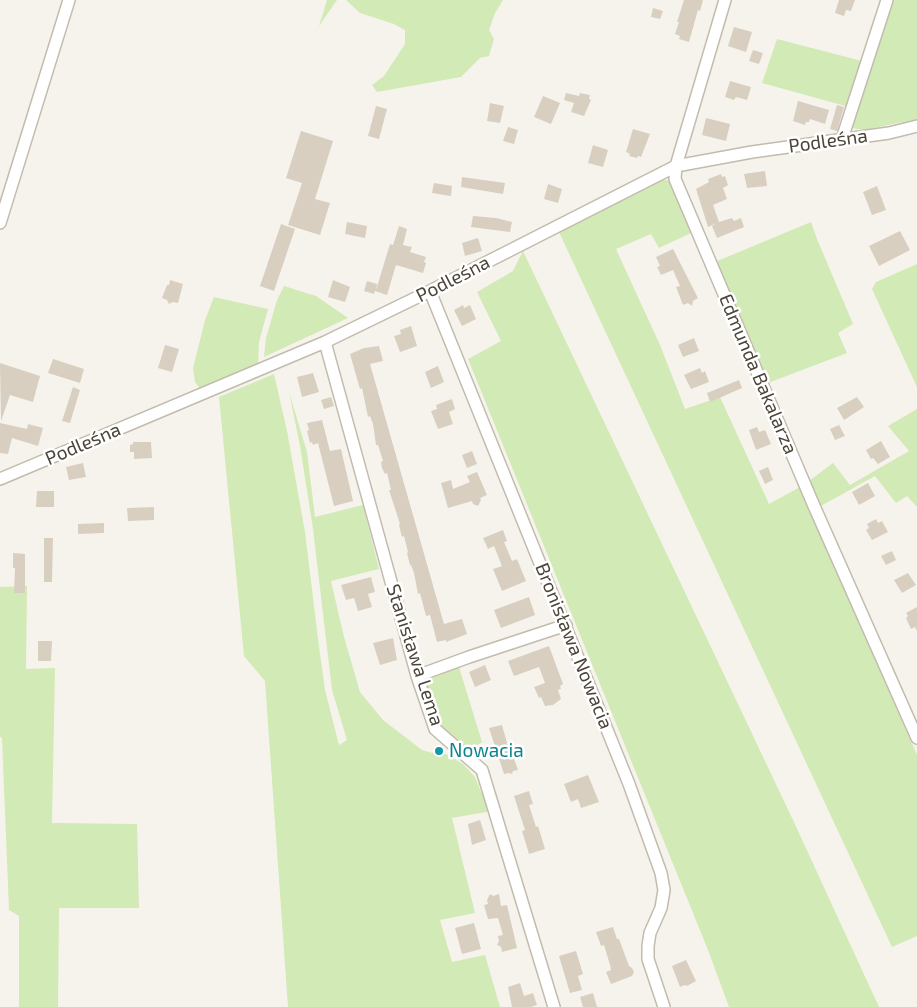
<!DOCTYPE html>
<html>
<head>
<meta charset="utf-8">
<style>
  body { margin:0 }
  canvas { display:block; background:#f6f3ec }
</style>
</head>
<body>
<canvas width="917" height="1007"></canvas>
<script>
const context = document.querySelector('canvas').getContext('2d');
context.lineJoin = 'round';
function fillPath(path, color) { context.fillStyle = color; context.fill(path, 'evenodd'); }
const poly = rows => new Path2D(rows.map(r => 'M' + r).join(''));
function strokePath(path, color, width, dash) { context.strokeStyle = color; context.lineWidth = width; context.lineCap = dash ? 'butt' : 'round'; context.setLineDash(dash || []); context.stroke(path); }
function write(font, color, halo, rows, align = 'center') {
  context.font = font + ' "Exo 2",sans-serif'; context.lineWidth = 5; context.setLineDash([]); context.textBaseline = 'middle'; context.strokeStyle = halo; context.fillStyle = color; for (const [text, x, y, turn = 0] of rows) {
    context.save(); context.translate(x, y); context.rotate((+turn || 0) * Math.PI / 180); context.textAlign = isNaN(turn) ? turn : align; if (halo) context.strokeText(text, 0, 0); context.fillText(text, 0, 0); context.restore();
  }
}
fillPath(poly([
  [327,0,337,0,319,26],
  [346,0,503,0,495,13,489,30,494,39,489,56,480,58,461,77,377,92,372,85,384,76,405,44,405,30,394,24,360,13],
  [891,0,917,0,917,119,864,130,852,128,852,122],
  [777,39,862,61,849,107,762,83],
  [663,179,669,181,691,233,659,248,651,234,616,249,660,345,685,409,720,397,769,504,800,487,917,755,917,936,892,947,559,232],
  [811,222,817,239,853,324,838,333,847,353,768,383,715,262],
  [523,251,793,820,879,1007,729,1007,708,950,468,359,501,341,477,292,513,271],
  [917,264,917,387,872,289,876,282],
  [284,286,316,296,348,318,264,357,266,338,277,300],
  [214,297,268,309,259,342,258,364,200,389,195,382,193,368,205,320],
  [274,374,287,431,305,532,318,639,325,690,339,745,347,740,332,690,313,529,300,446,289,392,307,452,315,517,363,505,379,569,331,581,344,637,360,692,383,720,422,750,436,754,446,754,463,764,475,777,481,792,492,811,452,818,475,913,440,920,452,962,485,955,500,1007,288,1007,265,681,244,656,219,397],
  [917,409,917,507,907,496,896,503,875,476,819,507,809,481,833,463,850,485,909,451,888,426],
  [27,586,26,669,55,668,52,823,137,824,139,908,59,908,58,1007,19,1007,19,916,9,910,2,738,0,737,0,587],
  [459,667,482,742,475,747,466,746,438,724,428,690,427,683,432,678]
]), '#d2eab5');
fillPath(poly([
  [684,0,703,0,700,11,698,10,689,42,679,39,680,36,675,34,679,22,677,22],
  [839,0,855,0,851,11,846,10,844,16,835,13],
  [653,8,663,11,660,19,651,17],
  [734,27,752,32,746,52,728,46],
  [753,50,763,53,759,64,749,61],
  [730,81,751,87,747,100,736,97,734,100,725,97],
  [566,93,579,96,580,93,590,95,589,99,591,100,584,116,571,112,574,103,564,100],
  [543,96,560,103,551,124,534,117],
  [798,101,829,110,825,124,810,119,809,122,806,122,805,125,793,121],
  [490,103,504,106,500,123,487,121],
  [837,105,844,107,837,131,830,129],
  [376,106,387,109,379,139,368,136],
  [706,118,730,124,726,141,702,135],
  [508,127,518,130,514,144,503,141],
  [633,129,650,134,641,157,638,156,637,158,629,156,630,154,626,152],
  [301,131,333,141,315,199,330,203,320,235,288,225,302,183,286,178],
  [593,145,608,150,603,167,588,163],
  [765,171,767,186,747,188,744,174],
  [721,174,722,177,725,176,728,185,723,188,727,199,713,205,719,222,732,218,734,221,741,218,744,227,717,238,712,226,717,223,708,227,696,189,709,182,708,179],
  [462,177,505,183,503,194,461,187],
  [434,183,452,186,451,196,432,193],
  [548,184,562,189,558,203,544,199],
  [877,186,886,210,872,215,863,192],
  [473,216,496,218,512,222,510,232,471,227],
  [347,222,367,226,365,238,345,234],
  [281,224,295,229,274,291,260,286],
  [399,226,407,229,403,245,412,247,410,252,426,257,424,262,426,263,423,273,396,265,387,295,375,291,374,294,364,291,367,281,377,284,376,290,390,244,393,245],
  [900,231,910,250,879,266,869,246],
  [478,238,482,251,465,256,462,243],
  [673,249,698,298,693,301,692,306,688,303,683,305,676,287,680,286,673,270,661,275,657,267,660,266,656,257],
  [170,280,183,284,178,303,173,302,169,304,167,300,162,298,167,285,169,285],
  [333,280,350,287,345,302,328,297],
  [463,305,464,308,470,305,476,319,462,326,454,310],
  [411,326,417,346,400,352,394,336,401,334,400,330],
  [694,338,699,351,683,357,678,345],
  [165,345,179,349,172,372,158,368],
  [379,346,383,361,370,364,444,624,462,619,467,634,446,642,446,640,437,642,430,615,426,616,420,593,418,594,414,573,411,565,410,565,407,553,408,552,404,536,402,537,399,525,400,524,389,490,391,490,387,473,385,474,382,468,381,462,383,461,378,445,376,445,373,424,370,416,368,417,362,388,360,389,350,354,364,348],
  [53,359,84,369,80,383,48,373],
  [0,363,40,376,33,402,10,395,1,421],
  [438,366,444,382,431,388,425,372],
  [700,368,702,373,705,371,709,382,691,389,684,375],
  [313,373,319,392,302,397,297,377],
  [739,380,742,388,710,402,707,393],
  [73,387,80,390,70,423,62,421],
  [331,397,334,406,324,409,321,400],
  [857,397,864,407,844,420,837,408],
  [452,399,455,409,449,412,453,424,438,429,431,411,437,409,436,405],
  [322,420,330,451,341,449,353,501,334,506,318,443,313,445,312,442,310,443,307,431,309,430,307,423],
  [0,423,27,429,28,424,43,428,38,446,12,438,8,454,0,453],
  [839,425,845,436,835,440,830,429],
  [757,427,759,432,765,430,771,444,756,450,749,430],
  [881,441,890,457,878,464,873,458,871,459,866,450],
  [133,442,151,442,152,458,134,459,134,452,130,452,130,445,133,444],
  [472,451,477,464,467,468,462,455],
  [83,463,86,477,69,480,66,467],
  [768,467,773,480,765,484,759,471],
  [477,472,487,495,480,498,481,500,478,506,473,504,472,501,448,508,441,483,451,480,453,489,470,482,467,476],
  [868,483,875,496,859,505,852,492],
  [37,491,54,491,54,507,36,507],
  [154,507,154,520,128,521,127,508],
  [876,519,878,523,882,521,888,532,872,540,866,530,869,528,867,524],
  [104,523,104,533,78,534,78,524],
  [503,530,507,541,504,542,512,561,517,559,526,581,502,591,493,569,502,566,494,546,488,549,483,538],
  [44,538,53,538,52,582,44,582],
  [892,551,896,560,886,565,881,556],
  [13,553,25,554,25,593,14,593,15,568,13,568],
  [908,573,916,585,902,593,894,580],
  [371,577,375,592,368,594,372,607,358,611,354,598,346,600,341,585],
  [529,597,535,615,501,628,494,610],
  [917,607,917,631,915,627,911,629,906,618,908,616,906,613],
  [393,638,397,660,380,665,373,643],
  [38,641,52,641,51,661,38,661],
  [549,646,563,684,560,686,561,689,558,690,561,699,553,705,545,706,541,697,539,698,534,687,545,683,539,667,514,676,508,661],
  [485,665,491,680,475,687,469,672],
  [502,725,511,757,513,756,518,770,513,771,512,774,509,773,504,774,489,728],
  [588,775,599,802,581,808,578,799,571,802,564,784],
  [529,791,533,804,529,805,536,827,538,826,545,849,529,854,522,831,525,830,514,796],
  [480,820,486,840,472,845,468,824],
  [490,894,493,896,499,894,501,906,507,905,517,948,502,952,501,947,497,945,499,941,498,936,503,935,498,918,488,919,484,905,488,904,487,900],
  [474,923,481,949,462,954,455,928],
  [613,927,617,939,619,939,629,966,632,968,634,972,632,976,611,984,606,972,611,970,610,965,604,945,601,946,596,932],
  [576,951,583,974,578,976,582,990,570,993,559,956],
  [686,960,696,981,687,986,685,985,680,987,672,966],
  [520,983,524,996,533,993,537,1005,531,1007,512,1007,508,987],
  [593,993,597,1007,583,1007,580,997]
]), '#d8cfc1');
const minor = poly([
  [725,0,676,166,675,179,814,506,917,738],
  [842,139,887,0],
  [0,223,69,0],
  [430,291,629,784,661,873,664,890,661,908,650,933,648,946,648,959,664,1007],
  [325,342,417,676,435,729,482,770,554,1007],
  [0,479,325,342,430,291,676,166,752,152,889,133,917,126],
  [417,676,469,657,566,625]
]);
strokePath(minor, '#c2bbae', 14);
strokePath(minor, '#fff', 11);
for (const [x, y, r, color] of [
  [439,751,5,"#0f9aa8"]
]) { const dot = new Path2D(); dot.arc(x, y, r, 0, 2 * Math.PI); context.fillStyle = color; context.fill(dot); strokePath(dot, '#fff', 2); }
write('19px', '#4b4439', '#fff', [
  ["Podleśna",828,141,-8],
  ["Podleśna",453,279,-27],
  ["Edmunda Bakalarza",758,374,67],
  ["Podleśna",83,444,-23],
  ["Bronisława Nowacia",574,646,68],
  ["Stanisława Lema",415,655,72]
]);
write('19px', '#0d838f', '#fff', [
  ["Nowacia",449,751]
], 'left');
</script>
</body>
</html>
